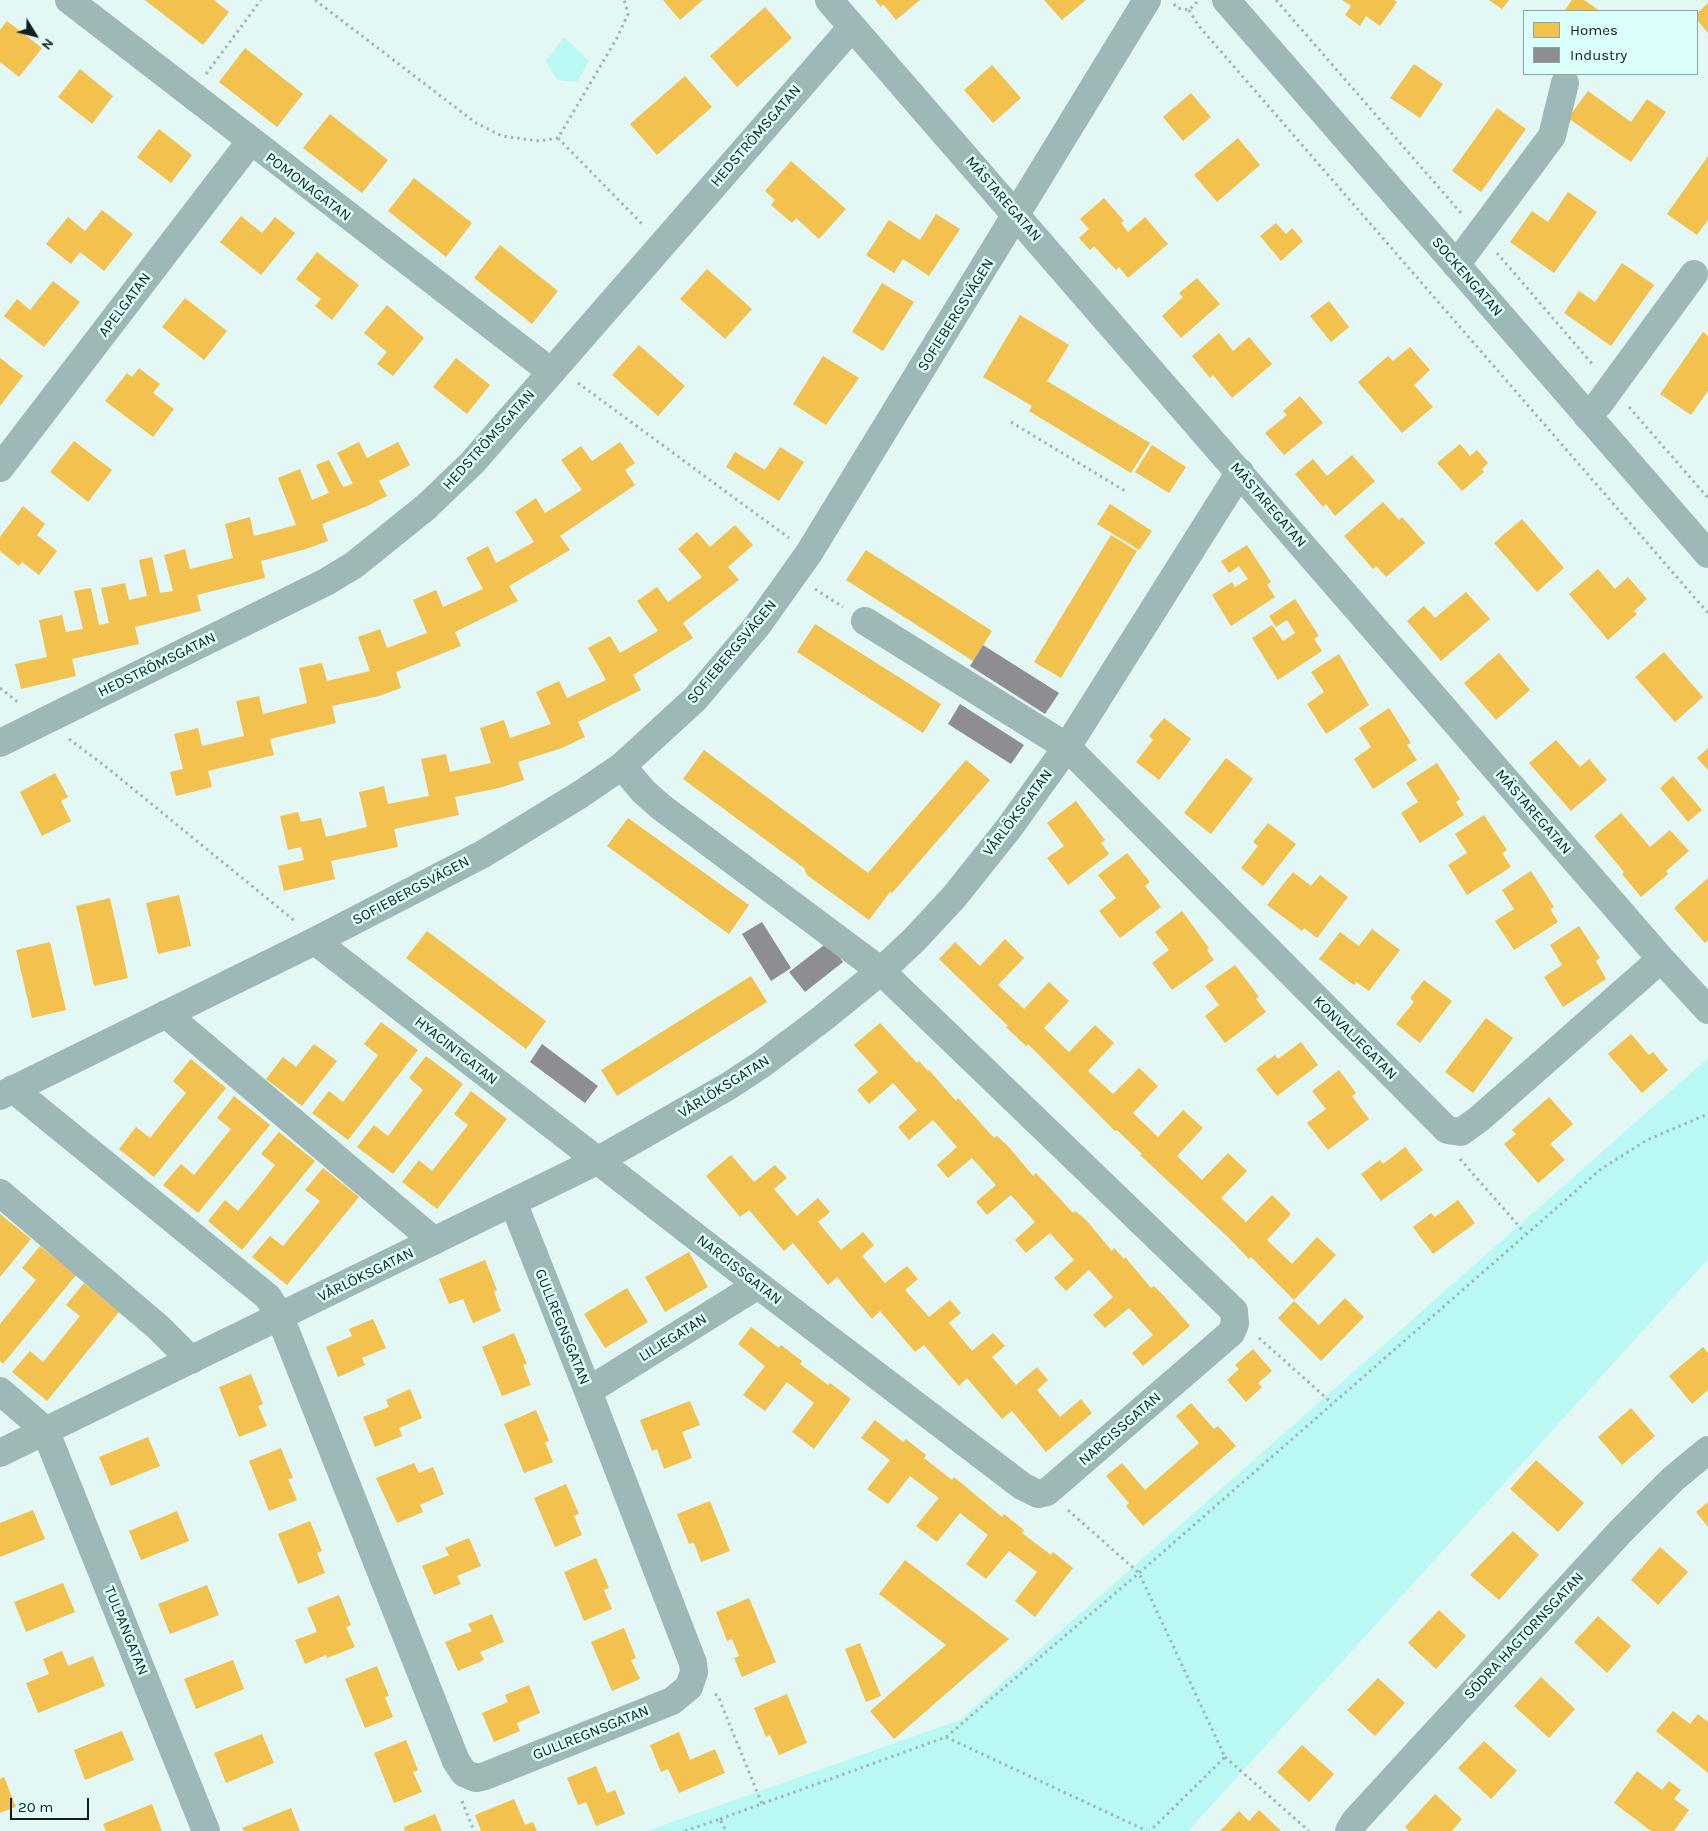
<!DOCTYPE html>
<html>
<head>
<meta charset="utf-8">
<style>
  body { margin:0 }
  #map { position:relative; width:1708px; height:1831px; overflow:hidden; background:#e3f7f5; font-family:Karla,sans-serif }
  canvas { display:block }
  .legend { position:absolute; left:1523px; top:10px; width:175px; height:65px; box-sizing:border-box; background:#dbfffb; border:1px solid #8aa5a2; margin:0; padding:6px 9px; list-style:none; font-size:15px; color:#111e1d }
  .legend li { display:flex; align-items:center; gap:10px; height:25px }
  .legend b { width:25px; border:1px solid #8aa5a2 }
  .north { position:absolute; left:10px; top:10px; width:50px; height:50px; -webkit-text-stroke:4px #dbfffb; paint-order:stroke; rotate:126deg; font-size:14px; font-weight:700; line-height:20px; text-align:center; color:#111e1d }
  .north::after { content:''; display:block; margin:auto; width:18px; height:22px; background:#111e1d; clip-path:polygon(50% 0,100% 100%,50% 72%,0 100%) }
  .scale { position:absolute; left:10px; top:1798px; width:79px; height:22px; box-sizing:border-box; border:2px solid #111e1d; border-top:0; padding-left:6px; font-size:15px; line-height:18px; white-space:nowrap; color:#111e1d; -webkit-text-stroke:4px #dbfffb; paint-order:stroke }
</style>
</head>
<body>
<div id="map">
<canvas width="1708" height="1831"></canvas>
<ul class="legend">
<li><b style="height:14px;background:#f2c14e"></b>Homes</li>
<li><b style="height:14px;background:#8d8d92"></b>Industry</li>
</ul>
<div class="north">N</div>
<div class="scale">20 m</div>
</div>
<script>
const context = document.querySelector('canvas').getContext('2d');
context.lineJoin = 'round';
function fillPath(path, color) { context.fillStyle = color; context.fill(path, 'evenodd'); }
const poly = rows => new Path2D(rows.map(r => 'M' + r).join(''));
function strokePath(path, color, width, dash) { context.strokeStyle = color; context.lineWidth = width; context.lineCap = dash ? 'butt' : 'round'; context.setLineDash(dash || []); context.stroke(path); }
function write(font, color, halo, rows, align = 'center') {
  context.font = font + ' Karla,sans-serif'; context.lineWidth = 5; context.setLineDash([]); context.textBaseline = 'middle'; context.strokeStyle = halo; context.fillStyle = color; for (const [text, x, y, turn = 0] of rows) {
    context.save(); context.translate(x, y); context.rotate((+turn || 0) * Math.PI / 180); context.textAlign = isNaN(turn) ? turn : align; if (halo) context.strokeText(text, 0, 0); context.fillText(text, 0, 0); context.restore();
  }
}
fillPath(poly([
  [564,37,589,61,577,82,557,80,546,61],
  [1708,1058,1708,1259,1188,1831,647,1831,960,1720]
]), '#baf9f3');
fillPath(poly([
  [145,0,214,0,229,12,203,45],
  [663,0,703,0,680,20],
  [875,0,920,0,896,20,883,4,881,7],
  [1044,0,1086,0,1062,20],
  [1342,0,1394,0,1397,2,1380,26,1366,16,1360,26,1345,15,1351,6],
  [1489,0,1509,0,1502,9],
  [1572,0,1584,0,1600,11,1564,11],
  [1708,3,1708,33,1697,20,1697,13],
  [765,7,792,38,737,87,710,56],
  [7,21,42,48,19,77,0,62,0,30],
  [245,48,303,94,277,127,219,82],
  [1414,64,1443,84,1420,118,1390,98],
  [992,65,1021,98,993,123,964,90],
  [80,69,113,96,92,124,58,97],
  [685,76,712,107,657,155,630,124],
  [1588,91,1631,122,1647,99,1666,112,1631,162,1568,118],
  [1191,93,1211,117,1183,141,1163,117],
  [1497,108,1526,129,1481,192,1452,171],
  [330,114,388,160,362,193,303,148],
  [159,129,192,155,171,183,137,157],
  [1238,138,1260,165,1217,202,1194,175],
  [1708,156,1708,220,1697,235,1667,214],
  [791,161,846,209,819,239,796,218,792,223,771,205,775,200,765,191],
  [414,178,472,223,446,257,388,211],
  [1568,192,1597,212,1554,273,1510,242,1532,211,1548,222],
  [1104,198,1124,221,1121,223,1128,232,1145,217,1168,244,1128,278,1119,267,1116,270,1094,246,1090,250,1079,238,1089,229,1080,219],
  [102,210,133,234,104,271,80,252,71,264,46,244,68,217,85,231],
  [936,214,960,229,929,276,903,259,894,273,866,255,889,220,920,240],
  [241,216,262,233,275,217,295,233,261,275,220,242],
  [1276,223,1286,234,1292,228,1303,241,1281,261,1260,236],
  [500,245,558,291,532,324,474,278],
  [317,252,359,285,332,320,315,306,321,299,296,279],
  [1622,263,1654,285,1611,346,1564,313,1579,291,1595,302],
  [707,269,752,309,725,339,680,299],
  [1197,278,1220,304,1181,338,1162,316,1183,297,1179,293],
  [53,281,80,302,44,347,4,316,17,299,30,310],
  [882,283,914,302,883,351,852,332],
  [185,298,227,331,204,360,162,327],
  [1329,301,1349,327,1331,342,1310,316],
  [387,305,424,338,393,376,377,364,387,352,364,333],
  [1020,315,1069,345,1047,381,1150,443,1131,473,1029,411,1032,406,983,377],
  [1703,332,1708,336,1708,391,1691,415,1660,394],
  [1219,333,1233,351,1249,337,1272,364,1232,398,1213,375,1210,378,1192,356],
  [639,345,685,386,658,416,612,375],
  [1410,347,1430,370,1414,385,1433,407,1402,433,1358,382,1388,356,1393,361],
  [823,356,859,378,826,425,793,404],
  [0,358,23,376,0,406],
  [456,358,490,385,467,414,433,387],
  [139,368,160,384,153,393,174,409,153,437,105,401,127,373,132,377],
  [1300,396,1323,423,1284,455,1265,433,1287,415,1283,411],
  [74,441,112,470,88,502,50,472],
  [359,442,367,458,398,442,410,465,379,481,387,496,365,507,322,524,328,541,306,549,261,561,265,578,197,595,201,611,135,627,139,644,72,659,76,676,21,689,15,664,47,657,39,620,62,615,66,632,83,629,74,591,91,588,99,625,109,623,101,588,125,583,129,600,147,596,139,560,152,557,160,593,173,591,164,555,185,549,190,569,233,558,225,524,250,517,254,536,296,525,278,478,300,469,312,500,329,493,316,465,329,460,343,487,353,484,337,453],
  [620,442,635,463,625,470,635,485,560,536,570,550,509,586,518,601,455,632,461,646,396,672,401,688,379,696,332,706,336,723,270,739,274,755,208,771,212,787,176,796,170,772,183,769,174,734,198,728,202,746,244,736,236,701,259,696,263,714,307,703,299,668,322,663,327,681,370,671,358,637,380,629,387,648,427,633,413,600,436,590,443,607,483,589,466,558,488,546,496,563,534,542,515,512,536,498,545,513,582,490,561,460,581,446,592,461],
  [1460,444,1470,456,1477,450,1488,463,1482,469,1484,472,1462,491,1437,463],
  [1152,445,1186,467,1169,493,1135,472],
  [780,447,804,462,779,501,726,467,735,452,765,470],
  [1352,455,1375,481,1335,516,1326,504,1323,507,1295,474,1313,459,1327,476],
  [1383,502,1399,520,1402,517,1425,543,1386,577,1376,566,1373,569,1344,536],
  [1110,504,1152,531,1139,550,1097,524],
  [23,506,45,524,37,535,57,551,39,575,22,562,19,566,0,551,0,537],
  [1522,519,1564,568,1537,592,1494,543],
  [735,525,753,545,728,567,739,580,683,623,693,638,633,675,641,690,578,722,585,737,562,748,518,762,524,780,499,788,455,797,459,815,394,829,398,847,331,861,335,879,284,891,278,866,304,860,301,847,288,850,280,816,298,812,301,822,321,818,326,837,367,827,359,792,384,786,388,804,429,796,421,759,446,754,450,772,491,763,480,728,504,720,510,738,551,724,536,692,559,681,567,698,606,680,588,648,610,636,620,653,658,631,637,601,657,587,668,602,702,577,678,549,697,532,710,547],
  [1111,535,1137,551,1061,678,1034,662],
  [1247,545,1271,582,1267,585,1275,597,1231,626,1212,595,1232,582,1235,587,1248,579,1239,566,1229,573,1221,561],
  [866,550,992,631,973,661,846,580],
  [1598,569,1615,589,1628,577,1647,599,1634,611,1637,614,1608,640,1569,594],
  [1466,592,1490,619,1441,661,1407,621,1424,606,1435,618],
  [1295,599,1319,636,1314,639,1322,651,1278,680,1252,638,1272,625,1283,641,1295,633,1287,620,1276,627,1269,616],
  [815,624,941,704,923,733,797,652],
  [1664,652,1703,697,1675,722,1635,677],
  [1499,653,1530,690,1496,720,1464,683],
  [1339,654,1369,705,1326,734,1307,704,1324,692,1311,672],
  [1389,708,1411,743,1407,745,1417,760,1373,789,1354,759,1371,747,1359,728],
  [1164,718,1191,739,1159,780,1136,762,1153,740,1149,736],
  [1556,740,1580,767,1589,759,1607,780,1571,811,1529,763],
  [1708,748,1708,770,1697,758],
  [704,750,868,873,966,760,990,780,892,893,890,892,869,920,807,875,804,868,683,779],
  [1226,758,1253,779,1211,834,1184,813],
  [1437,763,1460,799,1456,802,1464,815,1420,843,1401,813,1418,802,1406,783],
  [55,773,68,797,61,801,71,821,42,836,20,792],
  [1673,776,1702,810,1688,822,1660,788],
  [1076,801,1105,840,1101,843,1109,854,1068,885,1047,858,1064,846,1047,823],
  [1621,813,1650,847,1670,830,1689,851,1666,871,1668,874,1641,897,1622,874,1624,872,1594,836],
  [1484,815,1507,850,1502,853,1511,867,1467,895,1448,865,1467,853,1455,834],
  [628,818,749,905,729,934,607,846],
  [1268,823,1296,844,1263,886,1241,868,1258,846,1253,842],
  [1127,853,1150,882,1145,886,1161,907,1120,938,1099,911,1116,898,1098,875],
  [1531,871,1554,907,1550,909,1558,922,1514,950,1495,921,1514,909,1502,890],
  [1293,872,1311,886,1320,875,1348,897,1317,938,1304,928,1302,931,1267,905],
  [1708,878,1708,940,1705,943,1674,908],
  [179,895,191,946,158,954,146,903],
  [110,898,128,978,94,986,76,906],
  [1182,911,1209,948,1207,950,1214,960,1172,990,1152,963,1169,950,1155,932],
  [1579,926,1600,958,1596,961,1606,979,1563,1007,1544,977,1562,965,1550,945],
  [1372,929,1400,950,1369,991,1356,982,1354,985,1319,959,1340,932,1359,946],
  [427,931,546,1021,526,1049,406,958],
  [1005,939,1024,958,998,985,1024,1009,1049,982,1069,1001,1044,1028,1069,1052,1095,1025,1114,1043,1088,1071,1113,1094,1139,1068,1158,1086,1133,1113,1158,1137,1183,1110,1203,1128,1177,1156,1202,1180,1228,1153,1247,1171,1221,1198,1246,1222,1272,1195,1291,1214,1267,1240,1292,1264,1317,1237,1336,1255,1294,1300,1251,1257,1249,1259,1230,1239,1140,1155,1142,1154,1117,1130,1115,1131,1028,1044,1026,1046,1006,1027,1008,1026,939,959,955,942,980,966],
  [50,942,66,1010,32,1018,16,950],
  [1235,965,1259,997,1256,999,1266,1012,1225,1043,1205,1016,1219,1005,1205,986],
  [751,976,767,1002,617,1096,601,1070],
  [1424,980,1452,1001,1420,1043,1396,1024,1414,1002,1410,998],
  [1486,1018,1513,1038,1473,1093,1445,1072],
  [381,1022,418,1050,348,1140,312,1113,329,1091,343,1102,378,1055,364,1044],
  [880,1023,917,1063,919,1061,928,1071,929,1070,956,1101,958,1098,994,1138,997,1136,1007,1145,1033,1176,1036,1173,1073,1213,1075,1211,1086,1220,1112,1251,1114,1248,1124,1259,1125,1257,1151,1288,1154,1286,1164,1296,1190,1326,1143,1366,1132,1353,1153,1335,1129,1308,1105,1328,1093,1315,1113,1297,1089,1270,1066,1291,1054,1278,1074,1260,1050,1233,1026,1253,1015,1240,1035,1222,1011,1195,987,1215,976,1202,996,1185,972,1158,948,1178,937,1165,957,1147,933,1120,909,1140,898,1127,917,1110,893,1083,869,1104,857,1090,878,1072,854,1045],
  [1631,1034,1649,1055,1653,1052,1668,1070,1642,1093,1608,1054],
  [1301,1042,1318,1065,1277,1096,1256,1069,1275,1055,1278,1059],
  [314,1044,337,1061,302,1106,266,1079,283,1057,296,1067],
  [426,1056,463,1084,393,1174,357,1147,374,1125,388,1136,423,1090,409,1078],
  [191,1059,226,1088,154,1177,119,1149,136,1127,150,1138,168,1115,186,1093,173,1081],
  [1339,1070,1356,1093,1352,1096,1369,1119,1328,1150,1307,1123,1326,1109,1312,1091],
  [471,1091,507,1119,437,1209,402,1182,419,1160,432,1171,468,1125,454,1114],
  [234,1096,270,1125,198,1213,163,1185,181,1164,194,1175,231,1129,217,1118],
  [1549,1097,1573,1124,1550,1144,1565,1160,1538,1183,1504,1144,1516,1134,1512,1130],
  [279,1132,315,1161,242,1250,208,1221,225,1200,238,1211,257,1188,275,1165,261,1154],
  [1405,1147,1423,1170,1381,1201,1361,1174,1380,1160,1383,1164],
  [731,1155,754,1182,775,1165,787,1178,774,1189,797,1216,818,1198,830,1212,818,1222,841,1250,863,1232,874,1245,862,1256,885,1283,907,1266,918,1279,905,1290,929,1317,950,1300,961,1313,949,1323,972,1351,993,1333,1005,1346,992,1357,1016,1385,1037,1367,1048,1380,1037,1390,1060,1417,1081,1399,1092,1413,1046,1452,1012,1411,1002,1419,967,1378,959,1386,924,1345,915,1352,880,1311,872,1319,837,1277,828,1285,793,1243,784,1251,749,1210,740,1217,706,1176],
  [323,1168,359,1197,287,1285,252,1257,270,1236,283,1246,320,1201,305,1190],
  [1458,1200,1475,1223,1433,1254,1413,1227,1431,1213,1435,1217],
  [0,1214,31,1239,0,1277],
  [40,1246,76,1275,3,1364,0,1361,0,1324,36,1280,22,1268],
  [689,1252,708,1287,665,1312,645,1277],
  [485,1260,497,1290,494,1292,501,1311,473,1323,463,1299,449,1304,439,1279],
  [84,1283,119,1312,47,1401,12,1372,30,1351,43,1362,80,1316,66,1305],
  [627,1288,648,1322,605,1348,584,1314],
  [1345,1298,1364,1317,1321,1361,1278,1318,1294,1301,1319,1325],
  [373,1319,386,1348,362,1358,365,1365,338,1377,326,1347,352,1336,349,1329],
  [751,1327,779,1348,781,1345,802,1361,800,1364,828,1385,830,1383,851,1399,814,1449,792,1432,814,1403,787,1382,765,1411,743,1395,765,1366,738,1344],
  [514,1333,527,1364,523,1365,531,1385,502,1396,482,1347],
  [1703,1347,1708,1353,1708,1390,1692,1404,1669,1376],
  [1253,1349,1272,1371,1258,1383,1262,1387,1246,1402,1227,1380,1239,1369,1235,1365],
  [251,1374,263,1404,258,1406,267,1426,239,1437,219,1387],
  [410,1389,422,1418,399,1428,402,1436,375,1447,363,1417,389,1407,386,1400],
  [690,1401,700,1425,682,1432,692,1458,664,1469,657,1449,652,1451,640,1420],
  [1191,1403,1214,1429,1218,1426,1236,1446,1143,1526,1126,1506,1129,1503,1106,1476,1122,1463,1145,1490,1199,1443,1176,1416],
  [1631,1408,1655,1436,1622,1465,1598,1437],
  [536,1410,549,1441,545,1442,553,1462,524,1473,504,1424],
  [875,1420,903,1442,906,1439,926,1455,924,1458,952,1480,954,1477,1002,1517,1004,1514,1024,1530,1022,1533,1051,1555,1053,1552,1073,1568,1035,1617,1015,1601,1037,1572,1009,1551,986,1579,966,1564,988,1535,960,1513,937,1542,916,1526,939,1498,910,1476,888,1504,867,1489,890,1460,861,1438],
  [148,1437,160,1466,111,1486,99,1457],
  [281,1448,293,1478,288,1479,297,1500,269,1511,249,1461],
  [1536,1460,1584,1503,1558,1532,1510,1489],
  [414,1463,419,1473,433,1467,444,1494,420,1505,423,1512,397,1523,376,1478],
  [566,1484,579,1514,574,1516,582,1535,555,1547,534,1498],
  [710,1501,730,1551,701,1562,694,1543,689,1544,677,1514],
  [1708,1502,1708,1527,1696,1512],
  [33,1510,45,1539,0,1557,0,1523],
  [177,1511,189,1541,141,1560,129,1531],
  [310,1521,322,1551,317,1553,325,1573,298,1584,278,1534],
  [1513,1531,1539,1555,1499,1600,1470,1575],
  [469,1538,481,1566,457,1576,461,1584,434,1595,422,1566,449,1555,445,1548],
  [1660,1547,1688,1572,1658,1605,1631,1580],
  [596,1558,609,1588,604,1590,612,1609,584,1621,564,1572],
  [905,1560,1009,1639,894,1739,870,1711,946,1645,879,1594],
  [63,1583,75,1612,26,1632,14,1602],
  [207,1585,219,1615,170,1634,158,1604],
  [339,1595,351,1625,346,1627,355,1647,327,1658,326,1655,305,1664,295,1640,317,1632,307,1608],
  [749,1598,776,1662,742,1677,734,1658,739,1656,732,1639,727,1641,716,1612],
  [1439,1610,1466,1636,1436,1669,1408,1643],
  [492,1614,504,1642,480,1652,484,1660,458,1671,445,1642,472,1631,468,1624],
  [1598,1616,1631,1646,1607,1673,1574,1642],
  [624,1628,636,1658,631,1660,640,1679,612,1691,591,1642],
  [860,1643,881,1696,866,1702,845,1649],
  [62,1651,68,1666,93,1656,105,1686,38,1713,26,1683,49,1674,43,1659],
  [233,1660,244,1689,196,1709,184,1679],
  [377,1666,389,1696,385,1697,393,1717,365,1728,345,1679],
  [1541,1677,1575,1709,1549,1738,1514,1706],
  [1378,1678,1405,1703,1375,1736,1347,1710],
  [529,1685,540,1713,517,1723,520,1731,494,1742,482,1713,508,1702,505,1695],
  [787,1694,807,1743,779,1755,770,1735,766,1737,754,1708],
  [1673,1711,1690,1724,1698,1714,1708,1722,1708,1773,1656,1731],
  [122,1731,134,1760,85,1780,74,1750],
  [679,1732,690,1760,715,1749,725,1773,679,1793,668,1769,661,1772,650,1745],
  [262,1734,274,1763,226,1783,214,1753],
  [406,1740,418,1770,413,1772,422,1792,394,1803,374,1753],
  [1484,1741,1517,1771,1491,1799,1458,1768],
  [1302,1745,1334,1774,1309,1802,1277,1772],
  [596,1766,607,1793,615,1790,625,1814,596,1826,586,1802,578,1805,567,1778],
  [1637,1771,1662,1790,1669,1781,1681,1790,1674,1799,1689,1810,1674,1831,1651,1831,1614,1803],
  [4,1777,16,1807,0,1813,0,1779],
  [1435,1794,1462,1819,1452,1831,1409,1831,1405,1827],
  [514,1799,525,1825,533,1822,537,1831,481,1831,475,1815],
  [152,1804,162,1831,106,1831,103,1824],
  [291,1808,300,1831,244,1831,242,1828],
  [1259,1810,1281,1831,1220,1831,1239,1811,1249,1821],
  [435,1814,442,1831,405,1831,404,1827]
]), '#f2c14e');
fillPath(poly([
  [983,645,1059,693,1045,714,970,666],
  [960,704,1024,745,1011,764,948,724],
  [762,922,791,968,771,981,742,934],
  [828,942,843,962,805,992,789,972],
  [542,1044,598,1086,585,1103,530,1062]
]), '#8d8d92');
strokePath(poly([
  [315,0,476,123,502,136,539,141,558,138,617,38,628,14,624,0],
  [1276,0,1461,213],
  [1174,4,1177,8,1189,10,1199,0],
  [1189,10,1198,25,1708,613],
  [206,74,261,0],
  [558,138,643,225],
  [1497,253,1594,366],
  [578,383,789,538],
  [1629,407,1708,498],
  [1011,422,1125,491],
  [815,589,843,607],
  [0,688,19,703],
  [69,739,105,766,296,922],
  [1460,1159,1525,1233],
  [1259,1338,1332,1403],
  [1068,1510,1139,1573,1225,1757,1150,1831],
  [715,1694,718,1696,762,1804],
  [946,1737,1147,1831],
  [1225,1757,1309,1831],
  [462,1801,474,1831],
  [720,1819,946,1737,1139,1573,1601,1169,1647,1140,1708,1114],
  [685,1831,720,1819,726,1831]
]), '#a2b6b5', 3, [2.5, 4]);
strokePath(poly([
  [69,0,550,371],
  [829,0,1661,959,1708,1010],
  [1226,0,1708,554],
  [1456,265,1552,136,1565,83],
  [1587,416,1599,404,1694,274],
  [0,468,250,142],
  [865,621,1067,747,1447,1130,1461,1132,1479,1119,1661,959],
  [0,743,326,582,354,565,426,507,472,463,852,27],
  [315,941,758,1285,1022,1486,1038,1494,1047,1492,1231,1333,1235,1324,1234,1311,881,971,661,807,643,791,622,766],
  [166,1014,434,1241],
  [13,1089,268,1297,280,1317,456,1761,464,1773,476,1778,485,1776,672,1701,689,1687,694,1672,693,1663,588,1391,513,1202],
  [0,1096,315,941,483,854,581,794,622,766,695,699,757,626,809,553,1147,0],
  [0,1193,158,1327,191,1360],
  [0,1391,45,1430,206,1831],
  [588,1391,758,1285],
  [0,1453,597,1161,727,1087,762,1064,823,1018,881,971,915,939,954,897,1009,828,1067,747,1240,472],
  [1349,1831,1355,1821,1620,1532,1673,1479,1708,1450]
]), '#9db8b6', 28);
write('15px', '#111e1d', '#dbfffb', [
  ["HEDSTRÖMSGATAN",756,136,-49],
  ["POMONAGATAN",308,187,37],
  ["MÄSTAREGATAN",1003,199,49],
  ["SOCKENGATAN",1467,277,49],
  ["APELGATAN",125,305,-53],
  ["SOFIEBERGSVÄGEN",956,315,-58],
  ["HEDSTRÖMSGATAN",489,440,-48],
  ["MÄSTAREGATAN",1268,505,49],
  ["SOFIEBERGSVÄGEN",732,652,-50],
  ["HEDSTRÖMSGATAN",157,665,-26],
  ["MÄSTAREGATAN",1533,812,49],
  ["VÅRLÖKSGATAN",1018,813,-53],
  ["SOFIEBERGSVÄGEN",411,891,-28],
  ["KONVALJEGATAN",1355,1038,45],
  ["HYACINTGATAN",456,1051,38],
  ["VÅRLÖKSGATAN",724,1087,-32],
  ["NARCISSGATAN",739,1270,38],
  ["VÅRLÖKSGATAN",366,1275,-26],
  ["GULLREGNSGATAN",562,1327,68],
  ["LILJEGATAN",673,1338,-32],
  ["NARCISSGATAN",1120,1429,-41],
  ["TULPANGATAN",126,1631,68],
  ["SÖDRA HAGTORNSGATAN",1524,1636,-47],
  ["GULLREGNSGATAN",591,1733,-22]
]);
</script>
</body>
</html>
